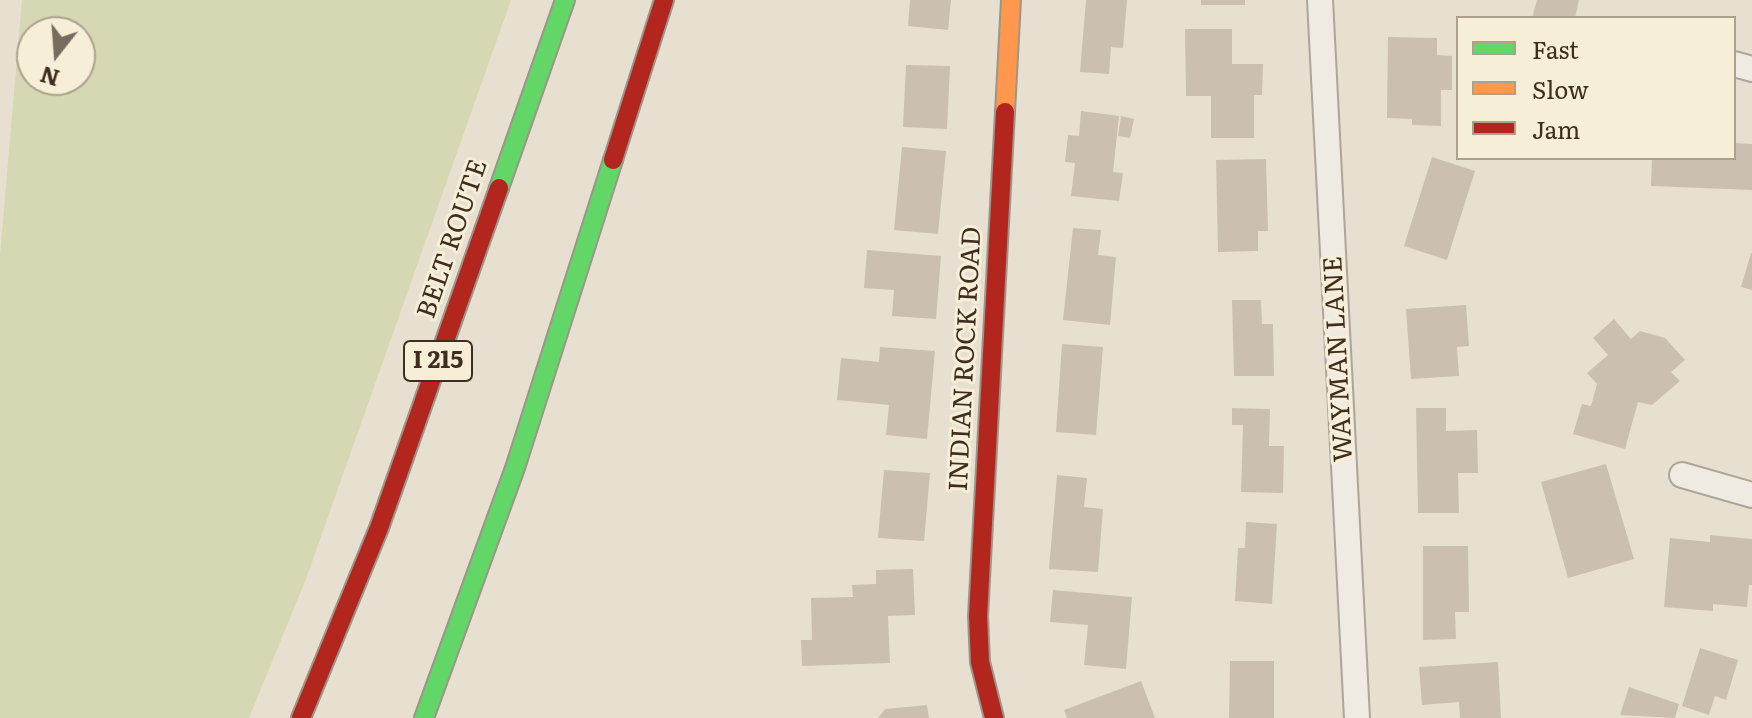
<!DOCTYPE html>
<html>
<head>
<meta charset="utf-8">
<style>
  body { margin:0 }
  #map { position:relative; width:1752px; height:718px; overflow:hidden; background:#e7e0d1; font-family:Literata,serif }
  canvas { display:block }
  .legend { position:absolute; left:1456px; top:16px; width:280px; height:144px; box-sizing:border-box; background:#f7eed8; border:2px solid #ada18e; margin:0; padding:10px 14px; list-style:none; font-size:24px; color:#3d2e20 }
  .legend li { display:flex; align-items:center; gap:16px; height:40px }
  .legend b { width:40px; border:2px solid #ada18e }
  .north { position:absolute; left:16px; top:16px; width:80px; height:80px; box-sizing:border-box; background:#f7eed8; border:2px solid #ada18e; border-radius:50%; rotate:197deg; font-size:22px; font-weight:700; line-height:32px; text-align:center; color:#3d2e20 }
  .north::after { content:''; display:block; margin:auto; width:28px; height:36px; background:#786c5e; clip-path:polygon(50% 0,100% 100%,50% 72%,0 100%) }
</style>
</head>
<body>
<div id="map">
<canvas width="1752" height="718"></canvas>
<ul class="legend">
<li><b style="height:10px;background:#63d668"></b>Fast</li>
<li><b style="height:10px;background:#ff974d"></b>Slow</li>
<li><b style="height:10px;background:#b3261e"></b>Jam</li>
</ul>
<div class="north">N</div>
</div>
<script>
const context = document.querySelector('canvas').getContext('2d');
context.lineJoin = 'round';
function fillPath(path, color) { context.fillStyle = color; context.fill(path, 'evenodd'); }
const poly = rows => new Path2D(rows.map(r => 'M' + r).join(''));
function strokePath(path, color, width, dash) { context.strokeStyle = color; context.lineWidth = width; context.lineCap = dash ? 'butt' : 'round'; context.setLineDash(dash || []); context.stroke(path); }
function write(font, color, halo, rows, align = 'center') {
  context.font = font + ' Literata,serif'; context.lineWidth = 6; context.setLineDash([]); context.textBaseline = 'middle'; context.strokeStyle = halo; context.fillStyle = color; for (const [text, x, y, turn = 0] of rows) {
    context.save(); context.translate(x, y); context.rotate((+turn || 0) * Math.PI / 180); context.textAlign = isNaN(turn) ? turn : align; if (halo) context.strokeText(text, 0, 0); context.fillText(text, 0, 0); context.restore();
  }
}
fillPath(poly([
  [22,0,511,0,306,579,249,718,0,718,0,255],
  [32,32,80,32,80,80,32,80]
]), '#d6d7b3');
fillPath(poly([
  [910,0,951,0,948,30,908,26],
  [1086,0,1127,0,1123,48,1111,47,1109,74,1080,72],
  [1201,0,1245,0,1245,5,1201,5],
  [1537,0,1579,0,1575,18,1532,18],
  [1185,29,1232,29,1232,64,1263,64,1262,95,1254,95,1254,138,1211,138,1211,96,1186,96],
  [1388,37,1437,38,1437,55,1452,56,1452,90,1441,90,1441,126,1412,125,1412,119,1387,118],
  [906,65,950,66,947,129,903,127],
  [1081,111,1119,116,1113,172,1123,173,1119,201,1071,196,1075,163,1065,162,1068,135,1079,136],
  [1121,116,1134,119,1130,138,1118,136],
  [1734,143,1752,144,1752,190,1651,186,1652,158,1734,158],
  [902,147,946,151,938,234,894,230],
  [1432,157,1475,171,1447,260,1404,246],
  [1266,159,1268,231,1258,231,1258,251,1218,252,1216,160],
  [1073,228,1101,230,1098,255,1116,257,1110,325,1063,320],
  [867,250,941,256,936,319,892,316,894,290,864,288],
  [1751,253,1752,253,1752,290,1741,287],
  [1232,300,1261,300,1262,324,1273,324,1274,376,1234,376],
  [1466,305,1469,346,1457,347,1459,376,1411,379,1406,309],
  [1614,319,1631,339,1640,331,1665,338,1685,360,1671,372,1680,381,1652,405,1638,402,1625,449,1573,434,1582,404,1591,406,1597,384,1587,373,1608,355,1593,338],
  [1062,344,1103,347,1096,435,1056,432],
  [880,347,935,351,927,439,886,435,889,405,837,400,841,358,879,362],
  [1232,408,1270,409,1269,446,1284,446,1283,493,1241,492,1243,425,1232,425],
  [1416,408,1446,408,1446,431,1477,430,1478,473,1458,473,1459,513,1418,513],
  [1606,464,1634,559,1568,578,1541,482],
  [884,470,930,473,924,541,878,538],
  [1057,475,1087,478,1084,507,1103,509,1098,572,1049,569],
  [1246,522,1277,524,1272,604,1235,601,1238,548,1245,548],
  [1710,535,1752,539,1752,585,1749,585,1747,607,1713,604,1713,611,1664,607,1670,538,1710,542],
  [1423,546,1468,546,1469,612,1455,612,1456,639,1423,640],
  [913,569,915,615,888,616,890,663,802,666,801,640,812,640,811,598,853,597,852,585,876,584,876,570],
  [1053,590,1132,597,1126,669,1084,665,1088,625,1050,622],
  [1700,648,1738,660,1726,700,1715,696,1709,715,1682,706],
  [1230,661,1274,661,1274,718,1229,718],
  [1498,662,1501,718,1460,718,1459,702,1422,705,1419,667],
  [1141,681,1155,718,1067,718,1064,710],
  [1629,687,1679,704,1675,718,1620,715],
  [927,705,929,718,878,718,885,709]
]), '#cbbfb2');
const street = poly([
  [1320,0,1357,718],
  [1734,64,1752,69],
  [1682,475,1752,495]
]);
const fast = poly([
  [499,188,565,0],
  [424,718,515,468,613,160]
]);
const slow = poly([
  [1005,112,1011,0]
]);
const jam = poly([
  [613,160,664,0],
  [301,718,379,528,499,188],
  [994,718,980,662,978,616,1005,112]
]);
strokePath(street, '#ada599', 28);
strokePath(fast, '#9c958a', 22);
strokePath(slow, '#9c958a', 22);
strokePath(jam, '#9c958a', 22);
strokePath(street, '#efebe3', 24);
strokePath(fast, '#63d668', 18);
strokePath(slow, '#ff974d', 18);
strokePath(jam, '#b3261e', 18);
for (const [x, y, w] of [
  [438,361,68]
]) { const box = new Path2D(); box.roundRect(x - w / 2, y - 20, w, 40, 6); context.fillStyle = '#f7eed8'; context.fill(box); strokePath(box, '#3d2e20', 2); }
write('bold 24px', '#3d2e20', null, [
  ["I 215",438,361]
]);
write('26px', '#3d2e20', '#f7eed8', [
  ["BELT ROUTE",453,239,-71],
  ["INDIAN ROCK ROAD",966,359,-87],
  ["WAYMAN LANE",1339,359,-93]
]);
</script>
</body>
</html>
